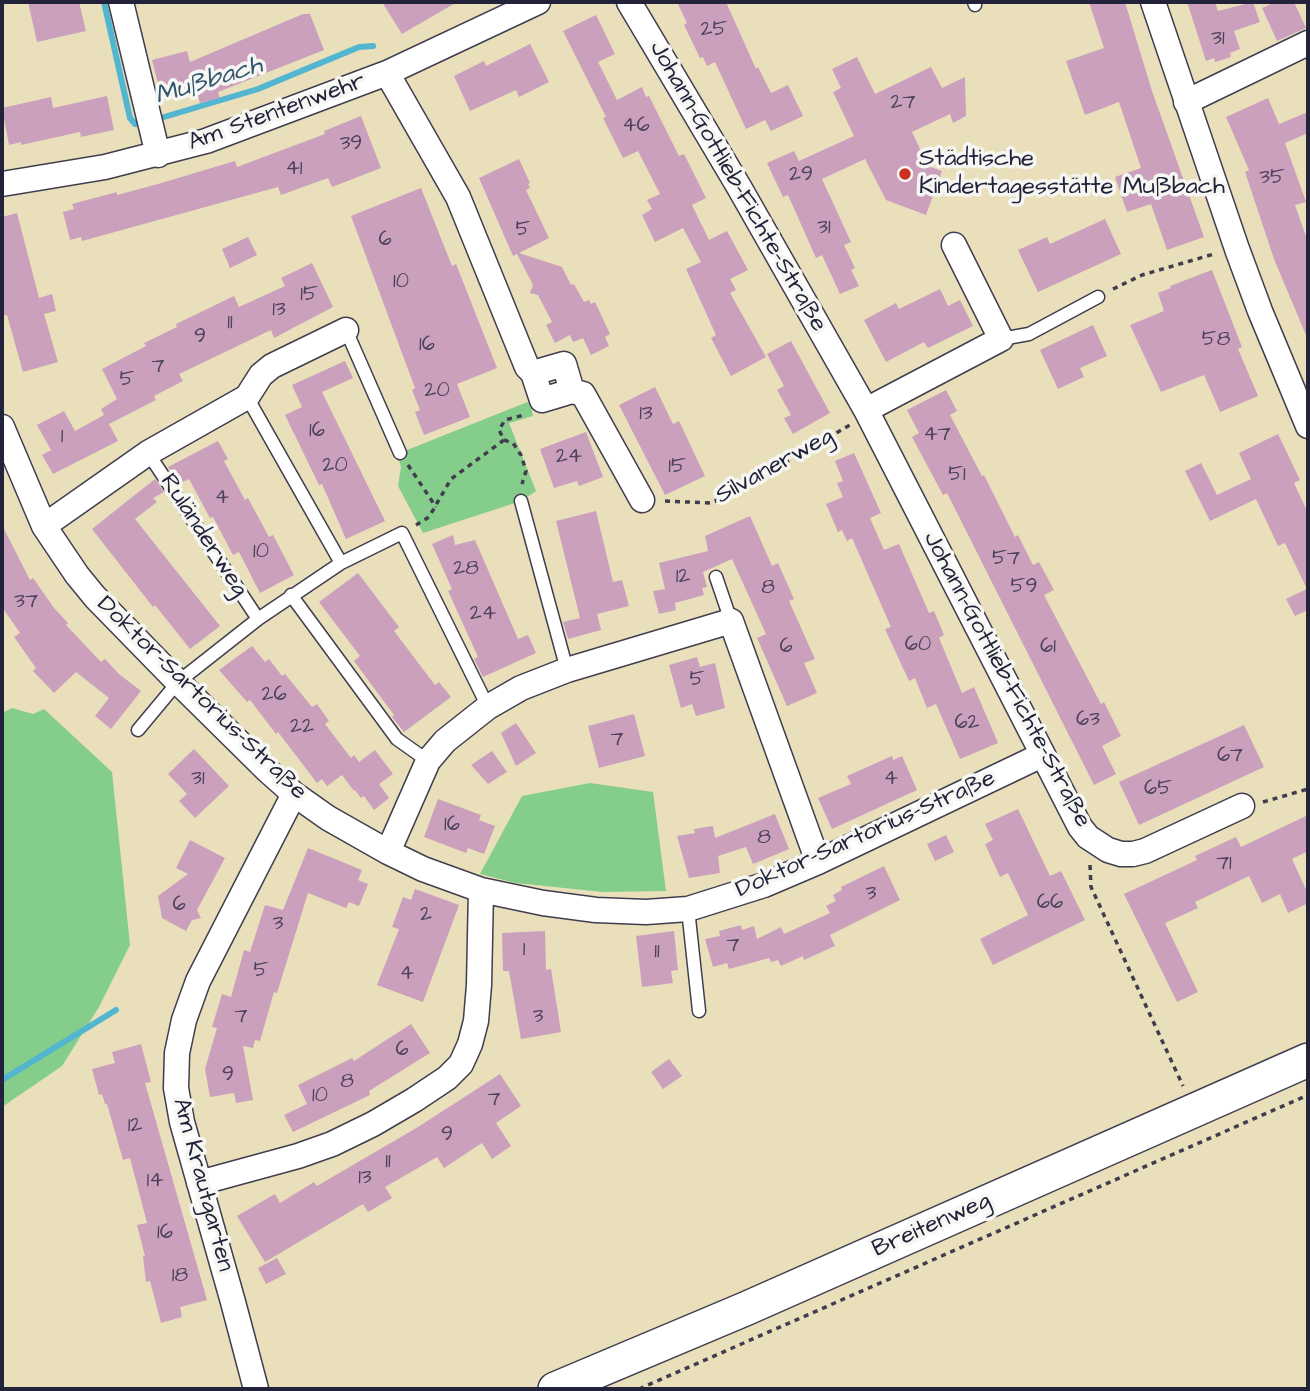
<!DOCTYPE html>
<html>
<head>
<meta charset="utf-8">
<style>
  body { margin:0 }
  #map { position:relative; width:1310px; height:1391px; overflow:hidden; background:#e9dfbb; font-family:"Architects Daughter",sans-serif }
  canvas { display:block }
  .frame { position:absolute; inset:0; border:4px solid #22223b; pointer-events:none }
</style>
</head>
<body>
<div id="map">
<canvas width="1310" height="1391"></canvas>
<div class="frame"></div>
</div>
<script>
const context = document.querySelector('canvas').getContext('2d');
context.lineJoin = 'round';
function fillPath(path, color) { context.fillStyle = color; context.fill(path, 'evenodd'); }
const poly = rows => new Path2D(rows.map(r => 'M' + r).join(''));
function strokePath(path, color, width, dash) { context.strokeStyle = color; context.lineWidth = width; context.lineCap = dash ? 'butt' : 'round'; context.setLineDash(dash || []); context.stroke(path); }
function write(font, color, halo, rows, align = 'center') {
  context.font = font + ' "Architects Daughter",sans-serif'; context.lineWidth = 7; context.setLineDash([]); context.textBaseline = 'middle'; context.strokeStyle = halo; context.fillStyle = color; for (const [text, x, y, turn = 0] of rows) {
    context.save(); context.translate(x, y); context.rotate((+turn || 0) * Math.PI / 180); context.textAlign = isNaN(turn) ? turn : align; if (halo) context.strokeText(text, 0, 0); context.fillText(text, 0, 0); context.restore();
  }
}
fillPath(poly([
  [530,401,533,416,509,423,536,491,521,501,423,533,398,486,401,467,397,454],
  [12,708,33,714,44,709,112,772,130,945,99,1007,62,1066,2,1107,2,713],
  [590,783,653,792,666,891,603,892,516,883,480,874,522,796]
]), '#84cd8a');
strokePath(poly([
  [104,2,130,118,135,124,143,123],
  [154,120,258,89,359,47,373,46],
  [2,1080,116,1010]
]), '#52b6d1', 6);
fillPath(poly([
  [28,2,79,2,86,31,37,42],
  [382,2,457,2,402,34],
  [677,2,726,2,756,69,758,67,771,93,788,85,803,116,771,131,765,120,746,129,715,62,707,66,703,57,700,58,684,25,687,23],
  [1089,2,1125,2,1152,91,1204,237,1167,250,1151,204,1127,212,1115,177,1141,168,1119,102,1085,115,1066,61,1104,48],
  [1187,2,1215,2,1218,11,1253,2,1260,22,1234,31,1240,49,1230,53,1231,57,1215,62,1214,58,1206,61],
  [1275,2,1294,2,1306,28,1277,41,1262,8],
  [303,14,310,14,324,50,218,92,220,98,200,103,195,86,161,95,152,60,187,51,190,62],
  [596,15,615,54,598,62,617,100,642,87,646,97,649,96,679,156,684,154,706,198,692,205,709,240,727,231,748,270,730,279,736,290,730,293,766,357,731,376,711,338,716,335,686,269,701,262,683,228,655,242,642,215,652,209,647,200,660,194,638,151,623,158,603,118,606,117,563,31],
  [530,44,549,82,519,97,516,90,470,111,454,76,484,61,486,66],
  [857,57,875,94,931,67,942,88,965,77,966,116,953,123,950,114,912,132,928,166,942,171,926,215,886,200,865,159,822,179,851,242,844,245,855,268,851,270,859,286,840,294,822,255,816,258,788,195,783,197,767,163,794,151,799,161,854,136,833,92,841,88,832,69],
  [107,96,114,130,81,137,80,132,21,145,21,142,9,145,2,108,51,97,53,108],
  [1268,98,1279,124,1308,112,1308,133,1285,143,1306,202,1295,205,1308,242,1308,340,1274,259,1245,172,1249,170,1226,117],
  [361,116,381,168,332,187,328,178,281,195,278,187,82,241,81,237,70,240,63,212,74,209,72,204,117,192,117,195,158,184,235,161,237,167,325,134,324,131],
  [519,159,530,183,528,184,530,188,526,190,549,238,519,253,562,267,571,285,574,284,584,302,589,300,591,304,595,302,610,334,605,337,609,346,591,355,583,338,573,342,570,335,555,343,546,325,552,322,538,295,530,293,533,285,517,254,513,256,479,178],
  [421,188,452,266,456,264,497,368,457,384,470,417,424,435,415,412,420,410,412,390,415,388,351,216],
  [17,213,39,298,52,294,56,311,44,314,58,362,23,372,7,315,2,316,2,217],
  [1105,219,1121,254,1038,292,1018,250,1047,237,1050,244],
  [248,237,257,255,230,268,222,249],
  [312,263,333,307,274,338,271,330,179,374,183,381,154,396,156,400,109,424,118,441,53,474,42,455,51,450,37,425,64,411,75,431,104,415,101,409,117,399,102,369,146,346,144,343,177,327,176,324,234,296,239,307,285,286,281,278],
  [1212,270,1242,347,1238,349,1258,396,1220,412,1204,375,1161,392,1130,325,1164,311,1158,293,1171,288,1170,286],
  [940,289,948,306,960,300,973,326,928,348,924,342,886,362,864,320,896,303,899,309],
  [1093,325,1107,356,1080,368,1084,377,1058,389,1040,350],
  [791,341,830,413,793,434,784,418,791,415,777,390,784,386,767,354],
  [345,361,353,378,322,392,385,521,346,539,322,484,319,485,285,415,302,407,292,385],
  [655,387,673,424,679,421,705,476,665,495,619,405],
  [946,390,957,411,950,415,982,476,984,475,1015,537,1018,535,1033,565,1039,562,1054,590,1044,595,1101,704,1104,702,1121,736,1102,746,1116,774,1094,785,947,493,943,495,912,437,919,433,907,410],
  [586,432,603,477,579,486,577,481,554,488,540,449],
  [1278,434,1300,480,1294,483,1308,513,1308,610,1295,616,1286,599,1307,589,1285,543,1278,546,1256,499,1210,521,1185,471,1201,463,1217,495,1251,479,1239,453],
  [218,441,228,459,224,461,245,500,248,498,269,537,273,535,294,575,260,593,239,552,233,555,213,517,210,518,189,479,179,484,168,467],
  [854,453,881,513,870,518,884,550,899,544,929,613,934,611,944,635,939,638,962,693,974,687,998,743,960,759,936,704,927,708,915,678,909,681,885,629,891,627,852,538,847,541,842,530,838,532,826,504,843,497,837,483,843,481,835,461],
  [155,479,164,492,153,498,157,502,135,519,220,626,190,649,155,605,153,607,92,529],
  [596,511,613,582,622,580,629,606,597,614,601,630,568,639,563,622,580,618,556,521],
  [750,516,772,566,778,563,794,599,789,601,815,659,804,663,817,693,787,706,757,638,766,634,732,559,703,572,707,587,702,588,704,595,675,603,676,610,659,614,653,591,665,589,659,563,708,551,705,536],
  [2,525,30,580,33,578,54,608,68,623,66,625,101,662,105,659,119,674,141,691,111,729,95,716,109,698,76,672,54,693,33,671,36,668,14,637,20,633,2,607],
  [453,535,455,545,475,540,518,639,528,635,536,653,483,677,474,659,478,657,448,591,452,589,432,544],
  [358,573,399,627,394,631,435,685,439,682,451,697,404,732,392,717,394,715,354,661,360,656,319,602],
  [252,646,265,662,269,659,282,676,285,674,312,707,317,704,329,721,325,724,351,758,354,755,359,762,375,750,393,774,379,784,389,798,374,810,364,796,361,798,355,790,354,791,342,775,327,786,322,779,317,783,278,732,276,734,250,700,247,702,219,670],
  [697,657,700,667,715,663,725,708,696,716,692,704,681,708,669,665],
  [634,714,645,756,599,768,588,726],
  [516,723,536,753,516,766,501,733],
  [1244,725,1264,767,1139,825,1119,782],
  [194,749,229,786,195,818,179,801,187,794,168,774],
  [492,751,507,772,488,784,471,765],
  [892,756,893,760,902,756,917,790,832,829,818,798,851,784,847,776],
  [438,799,481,815,479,820,495,826,484,854,468,848,466,853,424,837],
  [1018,809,1050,876,1061,871,1085,920,993,965,980,939,1028,915,1008,873,1000,877,985,844,993,840,985,824],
  [775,814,789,849,753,864,746,847,718,856,720,873,689,878,677,836,695,833,694,829,713,826,715,838],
  [1308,815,1308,851,1292,859,1308,894,1308,903,1288,913,1280,894,1262,903,1249,876,1195,902,1198,908,1165,923,1198,992,1177,1002,1124,894,1197,860,1195,856,1236,837,1241,847],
  [946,835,954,852,935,861,927,844],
  [190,840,225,858,197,910,201,918,192,920,186,931,162,918,158,896,188,874,176,868],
  [308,848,362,870,358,880,368,884,359,906,349,902,346,908,308,893,277,993,274,992,260,1041,255,1040,253,1048,243,1046,253,1100,236,1103,234,1093,210,1097,205,1069,217,1028,212,1027,222,994,231,997,244,950,250,952,265,905,283,910],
  [884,866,900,900,830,935,835,946,804,960,803,956,781,966,778,960,771,962,769,958,729,969,727,963,713,967,705,939,720,936,719,931,741,925,742,930,754,926,757,939,781,927,784,934,830,913,826,906,836,901,833,895,842,890,841,887],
  [415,889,459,905,423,1002,377,985,399,929,392,927,403,897,411,900],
  [545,931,546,970,551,969,561,1032,521,1039,509,971,503,971,502,933],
  [674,931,678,970,671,971,673,983,642,987,636,936],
  [411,1024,430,1053,369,1091,370,1095,293,1132,284,1115,307,1104,298,1085,352,1058,354,1061],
  [141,1044,151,1082,145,1083,207,1300,180,1307,182,1317,161,1323,150,1281,146,1282,143,1256,145,1256,137,1225,147,1223,130,1158,123,1160,107,1104,105,1104,102,1094,99,1095,92,1069,115,1063,112,1052],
  [669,1059,682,1076,663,1089,651,1072],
  [500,1074,521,1106,496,1123,511,1146,492,1159,482,1143,444,1168,437,1157,385,1187,392,1198,368,1212,363,1204,265,1262,237,1216,275,1194,280,1203,314,1182,317,1186,418,1127],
  [277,1258,286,1274,266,1284,258,1268]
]), '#cba0bc');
const service = poly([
  [974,2,975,5],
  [346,330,400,453],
  [1001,339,1029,334,1098,297],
  [247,397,341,563],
  [148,453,258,619],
  [521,501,567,670],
  [716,577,731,621],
  [291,595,397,739,428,761],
  [138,730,178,682,258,619,341,563,402,533,488,707],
  [688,909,699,1011]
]);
const minor = poly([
  [121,2,158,155],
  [629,2,739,187,866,410,1080,827,1088,837,1108,850,1121,854,1133,854,1145,851,1242,806],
  [1153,2,1237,249,1260,311,1308,426],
  [387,73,458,197,527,367,533,373],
  [1186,102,1308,43],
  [2,184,105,167,206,141,387,73,538,2],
  [572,391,564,364,533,373,542,400,572,391,583,394,642,500],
  [866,410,1001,339,954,245],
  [2,427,44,526,77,575,95,597,178,682,267,770,294,794,328,818,388,852,423,869,481,890,543,903,596,910,646,912,688,909,764,885,818,862,1042,755],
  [44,526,148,453,247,397,261,375,272,366,346,330],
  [388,852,428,761,445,741,488,707,521,688,567,670,731,621,818,862],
  [199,1183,298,1156,332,1144,373,1124,414,1100,447,1078,461,1064,470,1044,476,1021,479,985,481,890],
  [256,1389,233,1302,182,1122,176,1088,177,1053,184,1020,198,981,294,794]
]);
const secondary = poly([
  [555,1389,745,1309,1308,1060]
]);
strokePath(service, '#403e4e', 15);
strokePath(minor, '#403e4e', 27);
strokePath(secondary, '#403e4e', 36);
strokePath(poly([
  [1113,289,1142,275,1214,254],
  [504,440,513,443,521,455,526,471,522,484],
  [408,465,436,507],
  [665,501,710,503,726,497,850,425],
  [416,525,429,517,451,479,504,440,499,430,505,420,524,415],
  [1263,802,1308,789],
  [1090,865,1091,887,1183,1086],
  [639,1389,1308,1095]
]), '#403e4e', 3.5, [5, 5]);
strokePath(service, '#fff', 12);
strokePath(minor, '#fff', 24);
strokePath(secondary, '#fff', 33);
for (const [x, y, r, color] of [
  [905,174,7,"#c8321e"]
]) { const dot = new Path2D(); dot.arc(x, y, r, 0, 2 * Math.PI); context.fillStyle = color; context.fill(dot); strokePath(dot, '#f6f6f2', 2.5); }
write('21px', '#4c425b', null, [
  ["25",714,31],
  ["31",1218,40],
  ["27",903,104],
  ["46",636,127],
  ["39",351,145],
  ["41",294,170],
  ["29",801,176],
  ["35",1272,179],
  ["31",824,229],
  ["5",523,231],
  ["6",385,241],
  ["10",401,283],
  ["15",309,296],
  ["13",279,311],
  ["11",230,324],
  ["9",200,338],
  ["58",1216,341],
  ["16",427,346],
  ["7",158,368],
  ["5",127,381],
  ["20",437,392],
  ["13",646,415],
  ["16",317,432],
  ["47",937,436],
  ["1",62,438],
  ["24",569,458],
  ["20",335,467],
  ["15",677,468],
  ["51",957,476],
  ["4",222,499],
  ["10",261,553],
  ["57",1006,560],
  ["28",466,570],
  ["12",683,578],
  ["59",1024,588],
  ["8",768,589],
  ["37",26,603],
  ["24",483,615],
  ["60",918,646],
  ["6",786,648],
  ["61",1048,648],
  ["5",697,681],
  ["26",274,696],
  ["63",1088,721],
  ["62",967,724],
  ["22",302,728],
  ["7",617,741],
  ["67",1230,757],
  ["31",198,780],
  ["4",891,780],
  ["65",1158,790],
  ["16",452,826],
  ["8",764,839],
  ["71",1224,865],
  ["3",871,895],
  ["66",1050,904],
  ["6",179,906],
  ["2",426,916],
  ["3",278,925],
  ["7",733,947],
  ["1",524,951],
  ["11",657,953],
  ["5",261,972],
  ["4",407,975],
  ["7",241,1018],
  ["3",538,1018],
  ["6",402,1051],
  ["9",228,1076],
  ["8",347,1083],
  ["10",320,1097],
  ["7",494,1101],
  ["12",135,1127],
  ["9",447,1136],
  ["11",388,1163],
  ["13",365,1179],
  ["14",155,1182],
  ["16",165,1234],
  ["18",180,1277]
]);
write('24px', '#22223b', '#f6f6f2', [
  ["Am Stentenwehr",277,113,-20],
  ["Johann-Gottlieb-Fichte-Straße",737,187,60],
  ["Silvanerweg",775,467,-29],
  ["Ruländerweg",203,536,57],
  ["Johann-Gottlieb-Fichte-Straße",1006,680,62],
  ["Doktor-Sartorius-Straße",201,699,44],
  ["Doktor-Sartorius-Straße",866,835,-24],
  ["Am Krautgarten",202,1185,75],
  ["Breitenweg",932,1226,-24]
]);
write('24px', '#22223b', '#f6f6f2', [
  ["Städtische",919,160],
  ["Kindertagesstätte Mußbach",919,188]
], 'left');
write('italic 26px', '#335670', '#f6f6f2', [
  ["Mußbach",209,82,-17]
]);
</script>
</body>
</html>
